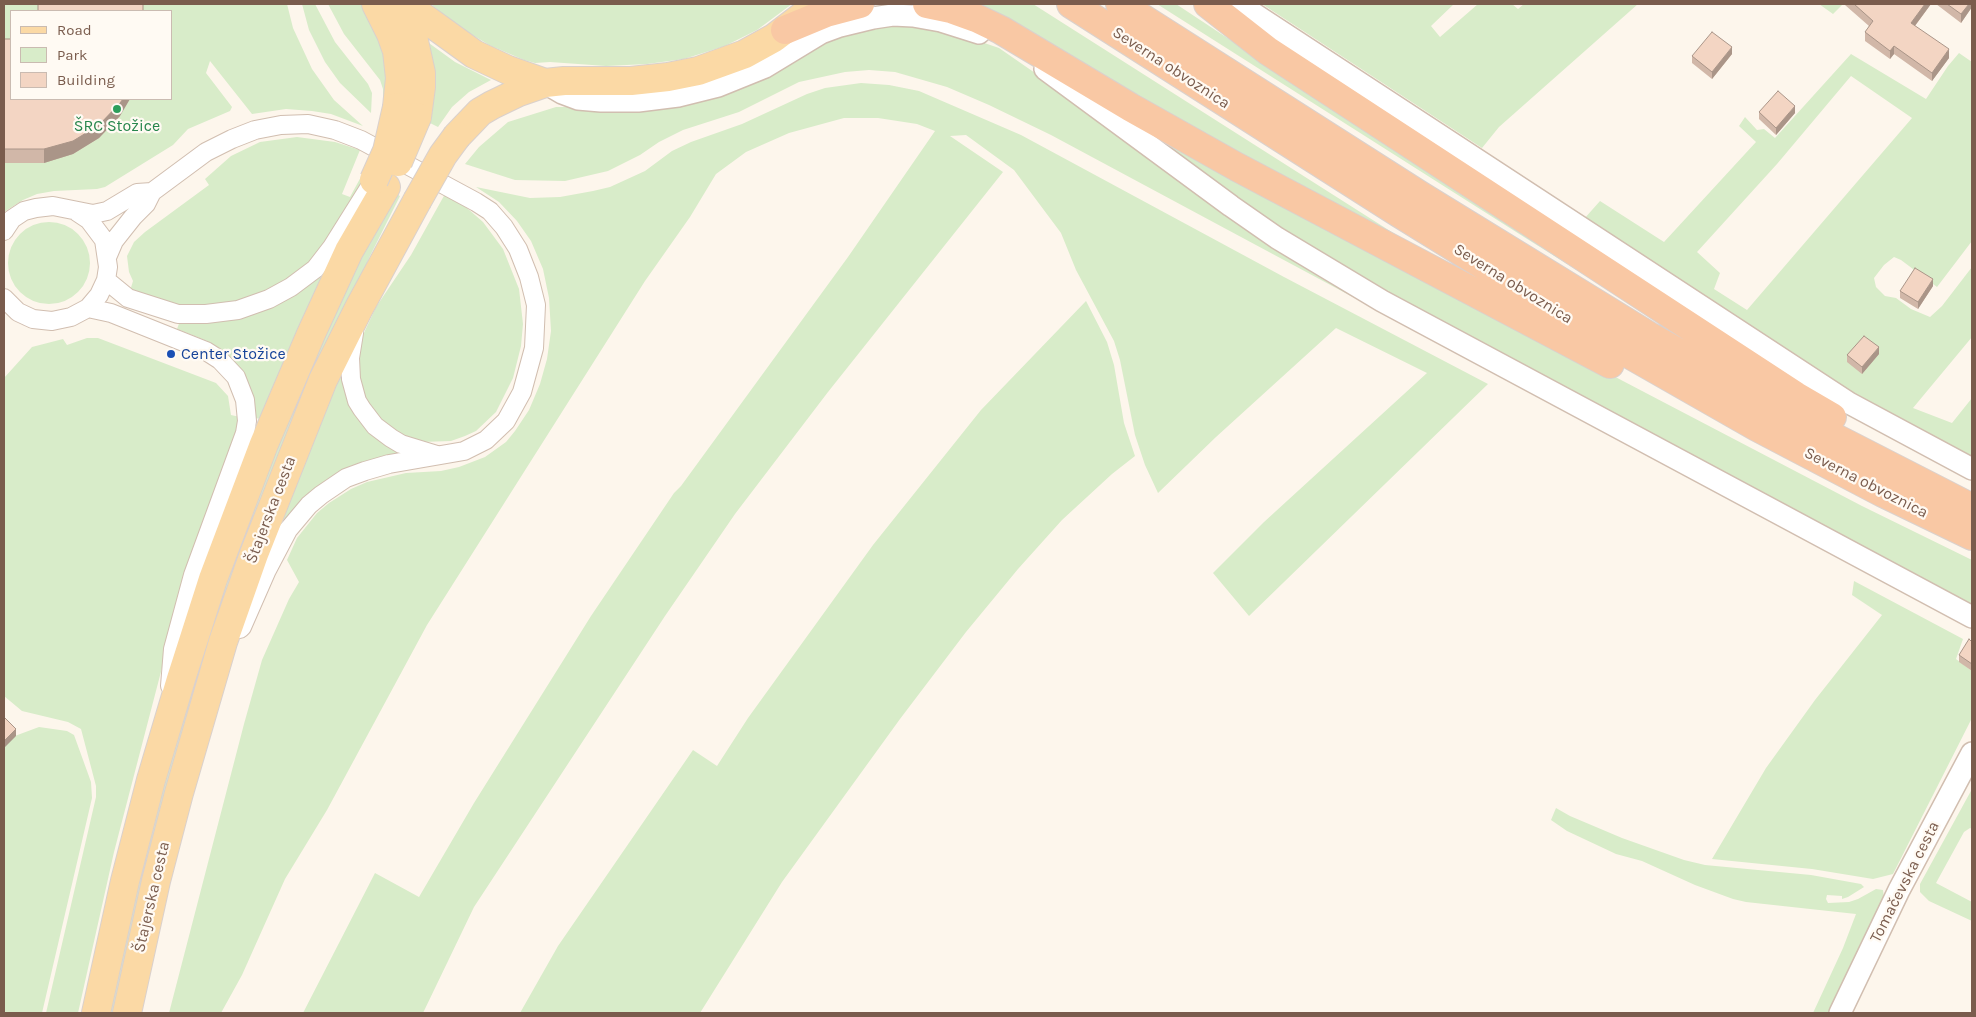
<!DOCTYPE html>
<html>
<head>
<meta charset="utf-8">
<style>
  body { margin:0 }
  #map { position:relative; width:1976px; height:1017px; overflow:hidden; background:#fdf6ec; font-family:Karla,sans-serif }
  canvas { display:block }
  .frame { position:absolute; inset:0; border:5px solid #7a5c4d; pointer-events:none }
  .legend { position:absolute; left:10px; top:10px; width:162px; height:90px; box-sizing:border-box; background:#fffaf3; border:1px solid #cabbb1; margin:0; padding:6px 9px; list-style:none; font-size:15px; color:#7a5c4d }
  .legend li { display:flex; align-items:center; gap:10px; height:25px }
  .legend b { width:25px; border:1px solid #cabbb1 }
</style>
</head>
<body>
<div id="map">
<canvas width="1976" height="1017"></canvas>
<div class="frame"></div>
<ul class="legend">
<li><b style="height:6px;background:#fbd9a5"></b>Road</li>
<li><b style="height:14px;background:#d8ecc9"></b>Park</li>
<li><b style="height:14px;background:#f3d5c3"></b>Building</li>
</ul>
</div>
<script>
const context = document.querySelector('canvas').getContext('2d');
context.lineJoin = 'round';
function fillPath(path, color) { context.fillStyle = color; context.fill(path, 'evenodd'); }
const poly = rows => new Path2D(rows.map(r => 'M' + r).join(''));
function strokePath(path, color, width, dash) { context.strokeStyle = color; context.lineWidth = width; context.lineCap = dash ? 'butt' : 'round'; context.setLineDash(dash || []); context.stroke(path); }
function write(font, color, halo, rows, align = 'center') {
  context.font = font + ' Karla,sans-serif'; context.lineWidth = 4.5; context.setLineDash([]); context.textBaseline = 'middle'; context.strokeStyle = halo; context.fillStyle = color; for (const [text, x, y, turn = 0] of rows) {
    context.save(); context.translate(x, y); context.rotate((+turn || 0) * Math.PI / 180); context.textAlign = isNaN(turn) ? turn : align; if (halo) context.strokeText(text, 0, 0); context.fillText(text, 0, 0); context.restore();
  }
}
fillPath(poly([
  [4,4,287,4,293,28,312,69,334,100,363,126,331,114,312,111,286,109,252,114,210,61,206,73,232,107,230,111,188,129,173,145,105,187,97,189,54,191,37,194,23,200,4,212],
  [11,11,171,11,171,99,11,99],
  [302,4,315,4,335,42,368,84,372,93,371,113,340,83,325,62,309,30],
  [328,4,368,4,385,51,387,103,383,102,383,89,380,80,344,34],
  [431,4,792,4,757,30,725,46,684,59,647,64,606,66,550,62,535,63,524,60,489,45,453,23],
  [960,4,1033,4,1420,250],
  [1157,4,1176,4,1599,284,1524,237],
  [1262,4,1454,4,1431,26,1440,37,1478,4,1512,4,1518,9,1524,4,1638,4,1499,127,1482,148],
  [1819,4,1843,4,1833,14],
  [906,23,952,32,999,48,1377,310,1051,135,989,105,947,87,895,72,869,70,845,72,799,82,739,112,683,130,659,142,640,155,608,171,565,181,515,180,465,164,479,147,508,122,556,107,638,107,823,39,864,26],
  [422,38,455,62,491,80,469,92,452,107,438,127,424,120],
  [1959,53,1972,62,1972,241,1937,287,1901,260,1894,257,1884,265,1874,278,1876,287,1885,296,1896,298,1911,309,1930,317,1942,306,1972,267,1972,337,1913,408,1952,423,1972,398,1972,459,1858,397,1584,219,1600,201,1664,242,1756,142,1739,126,1745,117,1757,130,1764,129,1775,138,1851,54,1926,99,1948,66],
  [1851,76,1912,118,1747,310,1714,289,1720,273,1697,252,1777,164],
  [861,83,889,85,919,91,1021,135,1284,277,1488,384,1249,616,1213,573,1264,522,1427,373,1336,328,1216,437,1158,493,1145,465,1135,435,1120,360,1114,341,1076,270,1061,233,1014,170,966,135,950,136,1003,172,828,392,735,514,665,616,474,907,423,1013,303,1013,375,873,419,897,474,803,591,616,674,493,681,486,848,257,935,131,917,124,878,118,844,118,789,133,746,152,716,174,690,217,645,281,427,625,327,810,285,879,242,975,221,1013,169,1013,244,724,262,660,289,599,299,582,287,560,297,538,317,513,329,503,351,489,367,482,406,473,441,471,459,467,485,457,506,442,515,431,529,410,540,384,547,359,551,331,549,298,543,269,531,241,517,221,499,202,476,187,530,198,560,197,593,191,610,187,645,171,672,151,691,142,742,124,807,94,825,88],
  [1141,124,1623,381,1862,506,1972,560,1972,606,1386,293,1296,240,1139,129],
  [297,137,335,142,360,150,342,194,350,197,362,175,366,177,318,255,291,280,241,302,187,308,130,291,133,281,129,272,127,256,134,242,145,232,209,185,205,179,231,156,260,142],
  [389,190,400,196,370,256,305,399,117,1013,105,1013,162,774,263,470],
  [445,194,467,208,483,222,503,249,519,289,523,324,521,346,513,378,496,412,476,431,465,436,451,441,421,442,408,439,383,424,364,398,356,364,362,337,376,307,411,255],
  '8 263a41 41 0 1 1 82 0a41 41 0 1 1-82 0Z',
  [328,265,261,419,255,418,226,354,207,341,177,329,180,321,218,322,242,317],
  [1086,301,1107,342,1114,365,1124,423,1135,456,1112,474,1062,520,1018,569,966,632,900,719,782,882,700,1013,520,1013,558,946,693,750,717,766,748,718,873,545,981,410],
  [87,338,98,338,216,383,228,396,231,415,240,417,241,425,163,664,114,852,78,1013,46,1013,96,797,96,786,81,729,68,722,22,711,4,696,4,378,32,347,63,339,67,345],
  [338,367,404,453,383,458,275,538],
  [1854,581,1963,639,1956,659,1972,671,1972,718,1893,874,1873,879,1812,869,1712,859,1766,768,1815,700,1882,615,1852,595],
  [39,727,67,731,74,735,91,782,92,798,42,1013,4,1013,4,740],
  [1972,789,1972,829,1970,828,1964,832,1936,883,1972,902,1972,921,1929,901,1920,892,1920,884],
  [1556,808,1570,816,1622,838,1684,860,1705,865,1811,875,1861,884,1864,887,1848,897,1842,899,1842,896,1827,895,1826,899,1828,903,1849,902,1858,899,1876,889,1883,890,1884,898,1828,1013,1813,1013,1843,948,1856,914,1746,902,1733,899,1695,885,1642,861,1616,854,1567,831,1551,820]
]), '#d8ecc9');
const minor = poly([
  [4,231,12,219,24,211,36,208,53,206,93,214,107,211,137,193,152,192],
  [108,255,114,241,133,217,146,204,152,192,206,152,232,139,255,130,281,125,308,124,335,130,361,140,476,202,490,211,504,227,518,249,529,277,536,305,534,348,522,392,506,421,486,440,464,451,389,464,365,471,346,478,321,495,309,505,288,530,267,570,242,627,240,629],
  [106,280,128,298,178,314,206,314,238,310,269,299,291,287,315,269,332,247,374,180],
  [4,298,18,312,33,319,52,321,71,317,88,308,99,295,106,280,108,267,104,240,89,220,77,212],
  [88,308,111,313,206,351,220,360,236,377,245,400,247,421,245,433,193,575,173,649,170,686],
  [354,333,350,358,351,379,357,401,362,409,375,426,391,438,401,444,437,455]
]);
const tertiary = poly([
  [1239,4,1849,403,1972,469],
  [1045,69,1231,206,1277,238,1382,301,1972,617],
  [545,83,562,93,578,99,601,101,638,101,678,96,718,86,765,67,821,33,840,26,873,18,893,15,913,16,941,21,979,33],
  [1840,1013,1899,890,1972,753]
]);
const primary = poly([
  [376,4,391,34,397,51,400,78,397,107],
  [401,4,412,32,421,73,421,87,417,117],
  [408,4,416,12,474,54,508,70,545,83,564,81,631,81,668,77,698,71,745,54,774,38,804,15],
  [457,136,480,112,492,105,519,92,545,83],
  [96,1013,125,881,151,780,181,679,213,579,264,444,311,334,349,251,386,187],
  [127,1013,156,881,179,793,223,642,254,554,323,380,359,308,417,201]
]);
const trunk = poly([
  [927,4,951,9,976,18,1001,30,1130,107,1237,167,1610,364],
  [1071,4,1399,213,1601,338,1757,427,1883,493,1972,536],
  [1120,4,1421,196,1649,336,1773,406,1972,508],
  [1208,4,1268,51,1796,396,1832,417],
  [785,30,826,13,860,4]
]);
strokePath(minor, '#d1beb0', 20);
strokePath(tertiary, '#d1beb0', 24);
strokePath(primary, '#dad1cd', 30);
strokePath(trunk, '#dad1cd', 30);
strokePath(minor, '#fff', 18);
strokePath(tertiary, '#fff', 21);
strokePath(primary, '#fbd9a5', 28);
strokePath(trunk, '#f9c8a4', 28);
const primaryBridge = poly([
  [398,162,417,117],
  [374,180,387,151,397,107],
  [417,201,443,155,457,136]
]);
strokePath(primaryBridge, '#dad1cd', 30, []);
strokePath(primaryBridge, '#fbd9a5', 28);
fillPath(poly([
  [1845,4,1931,4,1915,26,1949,58,1932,81,1894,54,1890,59,1865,41,1865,32,1869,26,1845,5],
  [1936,4,1972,4,1972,7,1961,23],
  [4,39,120,116,99,138,73,154,44,163,4,163],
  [1732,54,1712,79,1692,63,1692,56],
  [1759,112,1795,113,1776,135,1759,119],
  [1933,286,1918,309,1900,298,1900,291],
  [1879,354,1862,374,1847,362,1847,355],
  [1972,642,1972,671,1959,662,1959,655]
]), '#d1b7a8');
fillPath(poly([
  [1925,4,1931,4,1911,31,1911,23],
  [1969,4,1972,4,1972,7,1961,23,1961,14],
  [1894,46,1894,54,1890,59,1890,51],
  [1732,47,1732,54,1712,79,1712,72],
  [1949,49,1949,58,1932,81,1932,73],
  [123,99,130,99,120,116,99,138,73,154,44,163,44,149],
  [1795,106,1795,113,1776,135,1776,128],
  [1933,279,1933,286,1918,309,1918,302],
  [1879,347,1879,354,1862,374,1862,367],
  [16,729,16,736,4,748,4,741]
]), '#aa9588');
const building = poly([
  [38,4,143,4,143,11,38,11,38,4],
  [1854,4,1925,4,1911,23,1949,49,1932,73,1894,46,1890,51,1865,32,1873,21,1854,4],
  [1947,4,1969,4,1961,14,1947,4],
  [1712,32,1732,47,1712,72,1692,56,1712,32],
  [4,39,11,39,11,99,123,99,120,103,99,125,73,141,44,149,4,149,4,39],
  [1778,91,1795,106,1776,128,1759,112,1778,91],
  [1915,268,1933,279,1918,302,1900,291,1915,268],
  [1864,336,1879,347,1862,367,1847,355,1864,336],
  [1969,639,1972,642,1972,664,1959,655,1969,639],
  [4,717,16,729,4,741,4,717]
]);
fillPath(building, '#f3d5c3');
strokePath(building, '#aa9588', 1);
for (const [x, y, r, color] of [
  [117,109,5,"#2e9e5b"],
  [171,354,5,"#1a4fb4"]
]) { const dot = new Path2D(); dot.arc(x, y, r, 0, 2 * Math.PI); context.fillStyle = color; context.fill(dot); strokePath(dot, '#fffaf3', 2); }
write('16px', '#7a5c4d', '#fffaf3', [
  ["Severna obvoznica",1171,68,33],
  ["Severna obvoznica",1513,284,32],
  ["Severna obvoznica",1866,483,27],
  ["Štajerska cesta",271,510,-69],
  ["Tomačevska cesta",1905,882,-63],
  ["Štajerska cesta",152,897,-77]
]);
write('16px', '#27864d', '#fffaf3', [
  ["ŠRC Stožice",117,126]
]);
write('16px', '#164399', '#fffaf3', [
  ["Center Stožice",181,354]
], 'left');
</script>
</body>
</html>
